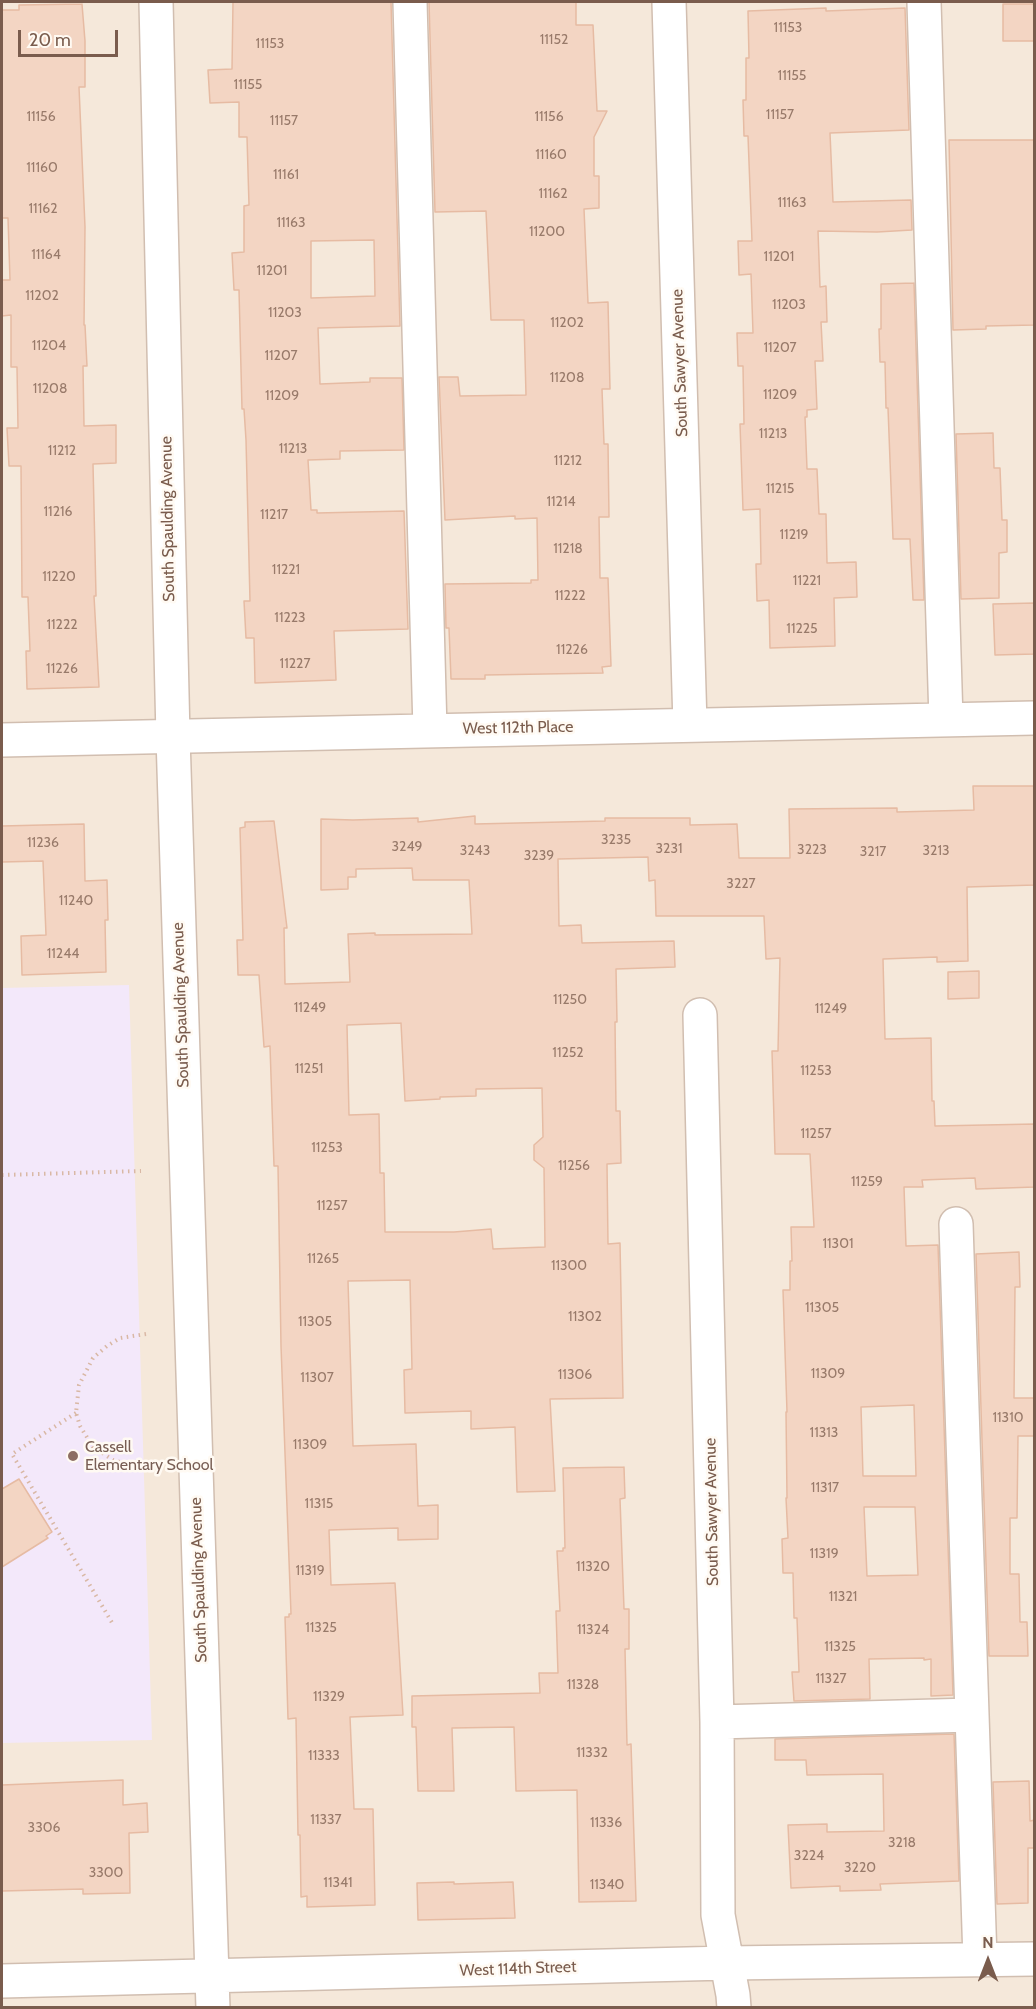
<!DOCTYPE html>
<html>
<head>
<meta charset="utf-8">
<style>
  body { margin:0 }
  #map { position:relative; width:1036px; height:2009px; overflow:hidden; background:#fdf6ec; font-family:Cabin,sans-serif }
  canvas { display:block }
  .frame { position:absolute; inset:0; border:3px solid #7a5c4d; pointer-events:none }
  .north { position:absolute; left:958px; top:1931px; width:60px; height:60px; -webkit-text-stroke:4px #fffaf3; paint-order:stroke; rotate:0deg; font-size:16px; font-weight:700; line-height:24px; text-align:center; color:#7a5c4d }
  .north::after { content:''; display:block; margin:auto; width:21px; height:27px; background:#7a5c4d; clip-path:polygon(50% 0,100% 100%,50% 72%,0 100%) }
  .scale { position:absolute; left:18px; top:30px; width:100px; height:27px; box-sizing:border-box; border:3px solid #7a5c4d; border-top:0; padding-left:8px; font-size:18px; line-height:21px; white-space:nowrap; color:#7a5c4d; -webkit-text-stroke:4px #fffaf3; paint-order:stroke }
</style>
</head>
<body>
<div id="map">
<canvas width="1036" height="2009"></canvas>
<div class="frame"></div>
<div class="north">N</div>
<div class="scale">20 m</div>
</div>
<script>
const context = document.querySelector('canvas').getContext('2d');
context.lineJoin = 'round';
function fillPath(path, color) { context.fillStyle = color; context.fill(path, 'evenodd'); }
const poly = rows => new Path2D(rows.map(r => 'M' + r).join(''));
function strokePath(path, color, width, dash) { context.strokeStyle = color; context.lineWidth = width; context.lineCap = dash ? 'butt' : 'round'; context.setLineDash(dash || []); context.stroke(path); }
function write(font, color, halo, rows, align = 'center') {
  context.font = font + ' Cabin,sans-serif'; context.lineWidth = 5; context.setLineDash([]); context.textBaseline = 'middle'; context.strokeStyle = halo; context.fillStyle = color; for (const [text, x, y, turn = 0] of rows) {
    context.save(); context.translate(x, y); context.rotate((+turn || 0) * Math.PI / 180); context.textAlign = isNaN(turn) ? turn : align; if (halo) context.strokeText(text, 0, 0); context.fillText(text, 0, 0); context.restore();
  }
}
fillPath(poly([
  [2,2,1034,2,1034,2007,2,2007]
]), '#f5e8da');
fillPath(poly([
  [129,985,152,1740,2,1743,2,988]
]), '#f3e8fa');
const building = poly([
  [233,2,391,2,400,326,318,328,320,384,370,382,370,378,402,378,404,450,340,451,340,459,308,460,311,510,317,510,317,513,404,511,408,629,334,631,336,680,255,683,254,638,246,638,244,601,250,601,246,440,244,409,242,409,239,290,234,290,232,253,244,252,244,206,249,205,247,137,239,137,239,102,210,103,208,70,232,69,233,2],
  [374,240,375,296,311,298,311,241,374,240],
  [429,2,576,2,576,25,593,25,597,111,607,111,594,137,594,176,599,176,599,208,584,209,588,303,608,302,610,389,602,389,604,444,608,444,609,517,599,517,600,578,608,578,611,666,602,667,603,673,485,675,485,679,451,679,449,628,446,628,445,584,531,583,531,580,538,580,537,518,515,519,515,516,445,520,439,377,458,377,460,396,526,395,524,320,491,320,486,211,435,212,429,2],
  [82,4,85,41,85,87,79,87,85,227,84,325,85,325,87,366,83,366,84,426,116,425,116,463,93,464,96,596,94,596,99,687,27,689,26,651,30,651,28,597,22,597,21,466,9,466,7,428,18,428,17,367,11,367,11,315,2,316,2,280,10,280,8,218,2,218,2,10,19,10,19,5,82,4],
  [1003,4,1035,4,1035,41,1003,41,1003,4],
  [826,8,826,11,905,8,909,130,830,133,833,202,911,200,912,230,877,232,818,231,820,287,826,286,827,322,821,322,823,361,815,361,817,409,807,410,807,417,805,417,807,469,817,469,819,514,826,514,827,563,856,562,857,597,834,598,835,646,770,648,769,600,757,601,756,564,761,564,760,509,743,510,740,424,744,424,743,366,738,366,737,333,753,333,751,274,739,275,738,241,752,241,748,136,744,136,743,100,746,100,746,58,749,58,748,11,826,8],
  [949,140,1035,140,1035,325,986,326,986,329,953,330,949,140],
  [914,283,924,600,913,600,910,539,893,539,888,408,886,408,885,362,880,362,879,329,881,329,881,284,914,283],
  [993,433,994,468,1000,468,1002,520,1007,520,1007,552,999,553,999,598,961,599,956,434,993,433],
  [1035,603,1035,654,995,655,993,604,1035,603],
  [973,786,1035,786,1035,885,967,887,968,961,937,962,937,957,883,959,885,1039,931,1038,932,1101,934,1101,935,1126,1035,1124,1035,1187,976,1189,975,1178,922,1180,923,1187,904,1187,906,1246,938,1245,953,1695,931,1696,931,1659,924,1660,924,1658,869,1659,870,1699,794,1701,792,1672,799,1672,797,1618,794,1618,793,1573,783,1573,782,1539,788,1538,786,1498,787,1498,786,1412,787,1412,783,1290,790,1290,790,1261,792,1261,791,1227,814,1227,810,1154,775,1154,772,1051,778,1051,780,958,766,959,764,916,656,916,655,880,649,881,648,857,558,859,559,926,581,925,582,943,674,941,675,967,616,969,617,1022,615,1022,616,1111,620,1111,621,1163,607,1164,608,1244,620,1243,623,1398,550,1399,555,1491,517,1492,515,1427,471,1429,471,1411,405,1413,404,1370,412,1369,410,1280,348,1281,353,1446,416,1444,418,1506,438,1505,438,1539,398,1540,398,1528,329,1530,331,1585,395,1583,403,1715,350,1717,354,1809,373,1809,375,1905,307,1907,307,1896,301,1897,300,1835,298,1835,296,1718,288,1719,285,1617,289,1617,289,1614,291,1614,281,1346,278,1166,274,1166,270,1046,264,1047,259,975,238,975,237,940,243,940,240,828,245,827,245,822,274,821,287,928,284,928,285,984,350,982,348,934,375,933,375,935,472,934,469,880,413,880,412,868,356,869,356,877,348,877,348,889,321,890,321,819,353,820,418,818,418,822,475,816,475,824,605,821,605,818,690,818,690,825,737,824,739,858,790,858,789,809,897,808,897,812,974,810,973,786],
  [401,1023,405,1101,440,1099,440,1097,476,1096,476,1089,542,1088,543,1137,534,1145,534,1160,544,1168,545,1247,493,1249,491,1229,454,1232,385,1232,384,1173,380,1173,379,1114,349,1115,347,1025,401,1023],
  [914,1405,916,1476,863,1476,861,1407,914,1405],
  [864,1507,915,1507,918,1575,867,1576,864,1507],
  [84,824,85,881,107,880,108,920,105,920,106,972,22,975,21,936,46,935,43,861,2,862,2,826,84,824],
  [979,971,979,998,948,999,948,972,979,971],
  [1019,1252,1020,1287,1015,1287,1014,1398,1035,1398,1035,1436,1018,1436,1017,1518,1010,1518,1010,1574,1019,1574,1020,1622,1027,1622,1028,1656,989,1656,976,1254,1019,1252],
  [624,1467,625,1498,620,1499,624,1609,629,1609,629,1649,625,1649,627,1745,631,1744,636,1901,579,1902,577,1790,516,1791,514,1727,452,1728,454,1791,418,1791,416,1727,412,1727,412,1696,540,1693,539,1673,558,1673,556,1611,560,1611,557,1551,563,1551,563,1548,565,1548,563,1468,624,1467],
  [19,1479,52,1532,46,1536,48,1538,2,1567,2,1489,19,1479],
  [954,1734,959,1881,880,1884,881,1890,840,1891,840,1886,791,1888,788,1825,827,1824,827,1832,884,1831,883,1774,807,1775,806,1760,775,1760,775,1739,954,1734],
  [123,1780,123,1805,147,1803,148,1832,129,1833,130,1893,83,1894,83,1889,2,1891,2,1785,123,1780],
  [1029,1781,1030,1821,1035,1820,1035,1848,1028,1848,1028,1903,997,1904,993,1782,1029,1781],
  [454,1882,454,1884,513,1882,515,1918,418,1920,417,1883,454,1882]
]);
fillPath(building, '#f3d5c3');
strokePath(building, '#e6bba3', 1.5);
const minor = poly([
  [156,2,173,737,213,2008],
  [410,2,430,730],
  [669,2,690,725],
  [924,2,946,720],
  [2,740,1034,718],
  [700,1015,717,1722,718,1915,733,1995,734,2008],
  [956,1224,980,1960],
  [717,1722,972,1715],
  [2,1981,727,1963,1034,1959]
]);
strokePath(minor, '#d1beb0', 36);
strokePath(poly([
  [2,1175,141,1171],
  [146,1334,120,1338,107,1346,93,1358,79,1385,76,1413,80,1426,93,1447,113,1460,136,1467,150,1467],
  [76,1413,12,1454,114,1626]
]), '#d9b8a5', 4, [1.5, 4.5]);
strokePath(minor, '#fff', 33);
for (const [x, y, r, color] of [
  [73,1456,6,"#8d6e63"]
]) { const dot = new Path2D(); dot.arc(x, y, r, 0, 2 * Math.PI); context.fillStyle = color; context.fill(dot); strokePath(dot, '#fffaf3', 2); }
write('14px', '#987a6a', null, [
  ["11153",788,28],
  ["11152",554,40],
  ["11153",270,44],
  ["11155",792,76],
  ["11155",248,85],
  ["11157",780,115],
  ["11156",41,117],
  ["11156",549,117],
  ["11157",284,121],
  ["11160",551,155],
  ["11160",42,168],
  ["11161",286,175],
  ["11162",553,194],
  ["11163",792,203],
  ["11162",43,209],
  ["11163",291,223],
  ["11200",547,232],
  ["11164",46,255],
  ["11201",779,257],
  ["11201",272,271],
  ["11202",42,296],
  ["11203",789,305],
  ["11203",285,313],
  ["11202",567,323],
  ["11204",49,346],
  ["11207",780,348],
  ["11207",281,356],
  ["11208",567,378],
  ["11208",50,389],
  ["11209",780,395],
  ["11209",282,396],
  ["11213",773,434],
  ["11213",293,449],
  ["11212",62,451],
  ["11212",568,461],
  ["11215",780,489],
  ["11214",561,502],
  ["11216",58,512],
  ["11217",274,515],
  ["11219",794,535],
  ["11218",568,549],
  ["11221",286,570],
  ["11220",59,577],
  ["11221",807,581],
  ["11222",570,596],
  ["11223",290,618],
  ["11222",62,625],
  ["11225",802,629],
  ["11226",572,650],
  ["11227",295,664],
  ["11226",62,669],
  ["3235",616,840],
  ["11236",43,843],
  ["3249",407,847],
  ["3231",669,849],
  ["3223",812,850],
  ["3243",475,851],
  ["3213",936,851],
  ["3217",873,852],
  ["3239",539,856],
  ["3227",741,884],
  ["11240",76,901],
  ["11244",63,954],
  ["11250",570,1000],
  ["11249",310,1008],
  ["11249",831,1009],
  ["11252",568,1053],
  ["11251",309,1069],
  ["11253",816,1071],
  ["11257",816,1134],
  ["11253",327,1148],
  ["11256",574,1166],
  ["11259",867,1182],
  ["11257",332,1206],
  ["11301",838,1244],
  ["11265",323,1259],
  ["11300",569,1266],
  ["11305",822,1308],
  ["11302",585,1317],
  ["11305",315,1322],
  ["11309",828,1374],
  ["11306",575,1375],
  ["11307",317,1378],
  ["11310",1008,1418],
  ["11313",824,1433],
  ["11309",310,1445],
  ["11317",825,1488],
  ["11315",319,1504],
  ["11319",824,1554],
  ["11320",593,1567],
  ["11319",310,1571],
  ["11321",843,1597],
  ["11325",321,1628],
  ["11324",593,1630],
  ["11325",840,1647],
  ["11327",831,1679],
  ["11328",583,1685],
  ["11329",329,1697],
  ["11332",592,1753],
  ["11333",324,1756],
  ["11337",326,1820],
  ["11336",606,1823],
  ["3306",44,1828],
  ["3218",902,1843],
  ["3224",809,1856],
  ["3220",860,1868],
  ["3300",106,1873],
  ["11341",338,1883],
  ["11340",607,1885]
]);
write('16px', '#7a5c4d', '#fffaf3', [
  ["South Sawyer Avenue",680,363,-92],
  ["South Spaulding Avenue",168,519,-91],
  ["West 112th Place",518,728,-1],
  ["South Spaulding Avenue",181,1005,-92],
  ["South Sawyer Avenue",712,1512,-91],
  ["South Spaulding Avenue",199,1580,-92],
  ["West 114th Street",518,1969,-2]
]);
write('16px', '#785e54', '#fffaf3', [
  ["Cassell",85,1447],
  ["Elementary School",85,1465]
], 'left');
</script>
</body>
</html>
